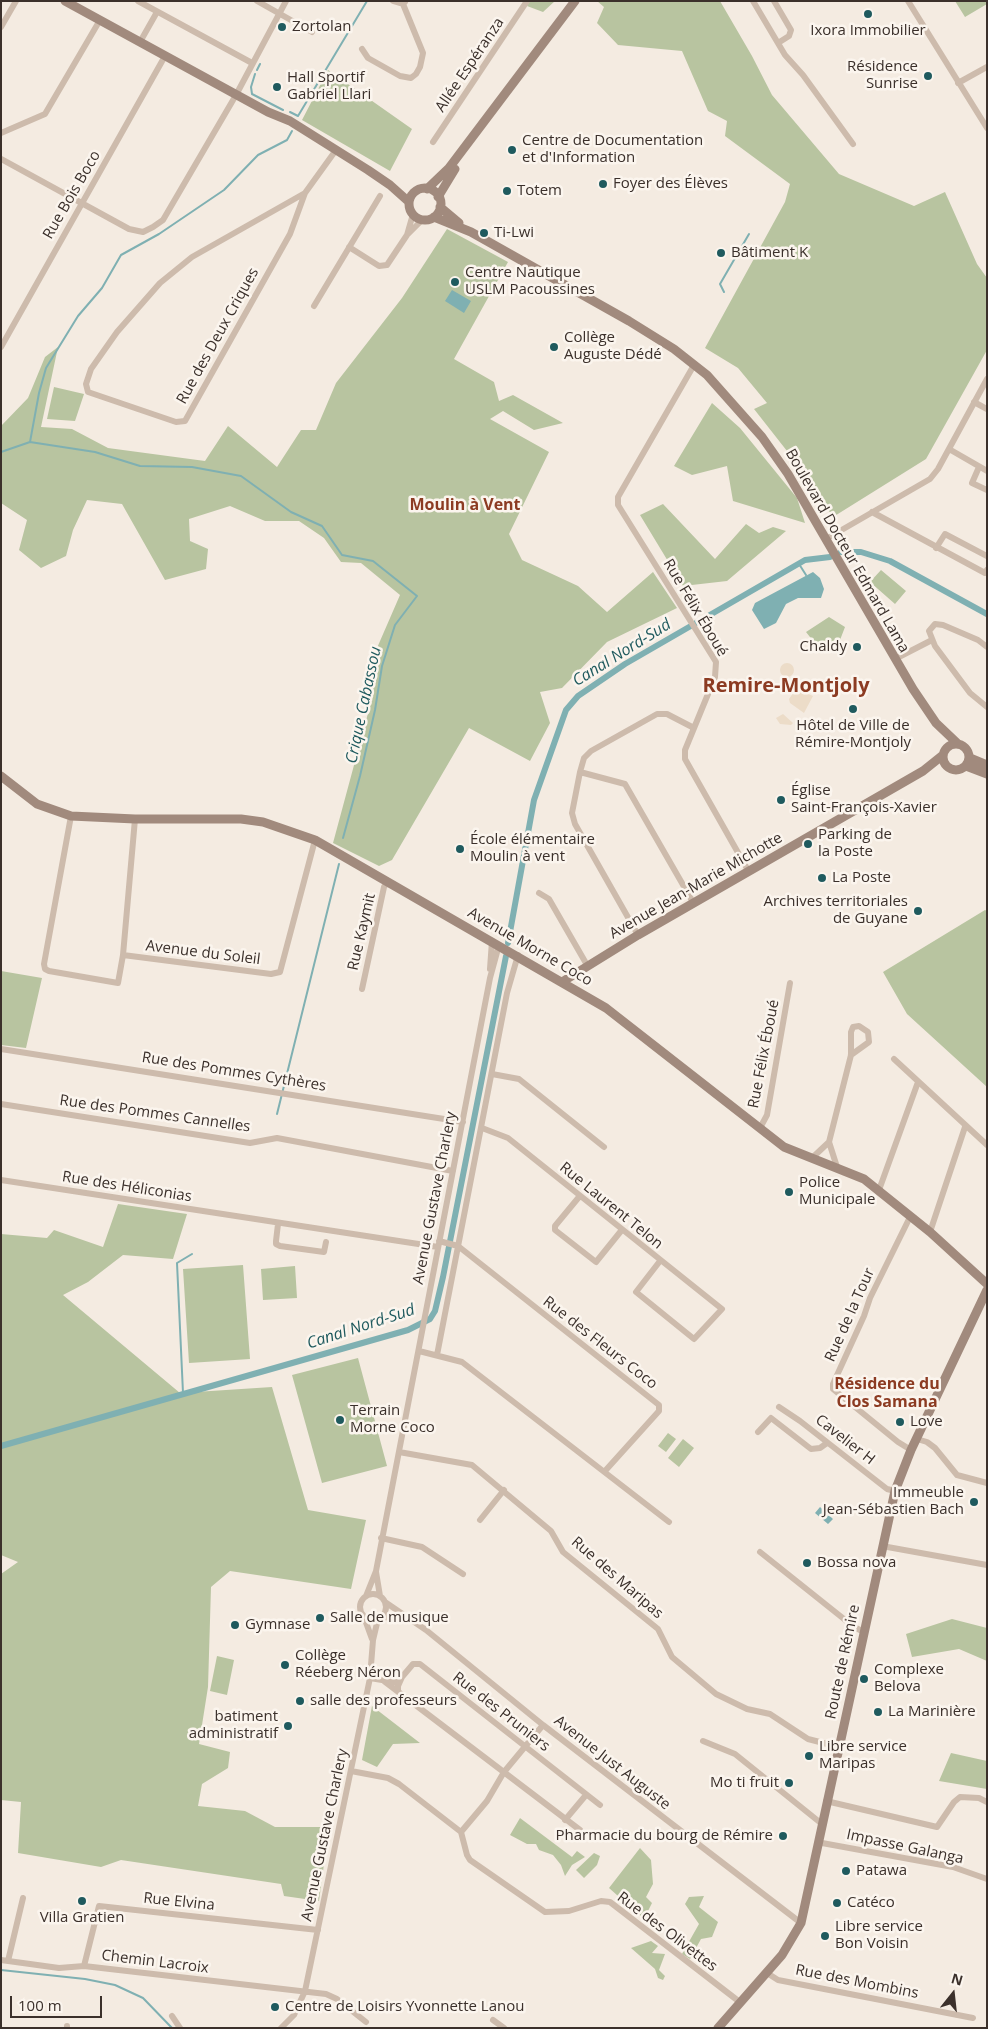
<!DOCTYPE html>
<html>
<head>
<meta charset="utf-8">
<style>
  body { margin:0 }
  #map { position:relative; width:988px; height:2029px; overflow:hidden; background:#f4ebe1; font-family:"Open Sans",sans-serif }
  canvas { display:block }
  .frame { position:absolute; inset:0; border:2px solid #3b302b; pointer-events:none }
  .north { position:absolute; left:928px; top:1969px; width:50px; height:50px; -webkit-text-stroke:4px #fbf5ee; paint-order:stroke; rotate:16deg; font-size:14px; font-weight:700; line-height:20px; text-align:center; color:#3b302b }
  .north::after { content:''; display:block; margin:auto; width:18px; height:22px; background:#3b302b; clip-path:polygon(50% 0,100% 100%,50% 72%,0 100%) }
  .scale { position:absolute; left:10px; top:1996px; width:92px; height:22px; box-sizing:border-box; border:2px solid #3b302b; border-top:0; padding-left:6px; font-size:15px; line-height:18px; white-space:nowrap; color:#3b302b; -webkit-text-stroke:4px #fbf5ee; paint-order:stroke }
</style>
</head>
<body>
<div id="map">
<canvas width="988" height="2029"></canvas>
<div class="frame"></div>
<div class="north">N</div>
<div class="scale">100 m</div>
</div>
<script>
const context = document.querySelector('canvas').getContext('2d');
context.lineJoin = 'round';
function fillPath(path, color) { context.fillStyle = color; context.fill(path, 'evenodd'); }
const poly = rows => new Path2D(rows.map(r => 'M' + r).join(''));
function strokePath(path, color, width, dash) { context.strokeStyle = color; context.lineWidth = width; context.lineCap = dash ? 'butt' : 'round'; context.setLineDash(dash || []); context.stroke(path); }
function write(font, color, halo, rows, align = 'center') {
  context.font = font + ' "Open Sans",sans-serif'; context.lineWidth = 5; context.setLineDash([]); context.textBaseline = 'middle'; context.strokeStyle = halo; context.fillStyle = color; for (const [text, x, y, turn = 0] of rows) {
    context.save(); context.translate(x, y); context.rotate((+turn || 0) * Math.PI / 180); context.textAlign = isNaN(turn) ? turn : align; if (halo) context.strokeText(text, 0, 0); context.fillText(text, 0, 0); context.restore();
  }
}
fillPath(poly([
  [530,1,555,1,543,12,527,6],
  [597,1,720,1,752,56,772,95,839,174,914,206,945,192,977,264,987,278,987,350,926,459,833,517,798,465,754,409,767,403,738,368,705,348,785,202,790,184,725,136,727,121,708,111,682,51,618,45,597,23,604,7],
  [955,1,987,1,987,4,965,17],
  [328,70,412,129,390,171,302,120],
  [447,229,508,262,454,359,494,382,499,401,513,395,563,423,534,430,503,411,490,419,549,452,509,534,522,560,578,586,607,612,653,572,677,608,607,642,562,688,540,692,550,723,530,761,469,728,392,860,379,866,333,843,374,691,367,671,400,595,361,563,341,562,324,538,299,521,265,521,230,506,189,519,190,541,208,549,206,569,165,580,122,504,87,500,73,530,66,556,41,568,19,550,27,520,1,503,1,426,28,398,45,357,58,347,41,427,72,429,108,448,205,461,228,426,277,467,301,430,316,430,336,383,402,298],
  [54,387,84,394,75,421,47,419],
  [712,403,740,428,797,498,805,523,733,501,727,466,692,475,674,466],
  [663,504,715,559,746,524,759,533,773,527,786,531,727,581,683,586,640,515],
  [881,570,906,591,895,604,870,582],
  [829,617,845,627,840,640,821,651,806,632],
  [985,910,987,911,987,1087,907,1014,883,972],
  [1,971,42,978,26,1048,1,1045],
  [118,1204,187,1214,173,1259,123,1255,88,1282,63,1295,180,1393,272,1387,308,1510,366,1520,351,1589,230,1571,211,1587,208,1687,199,1744,230,1752,228,1768,202,1784,198,1806,245,1811,275,1827,329,1827,319,1901,284,1896,281,1884,121,1860,101,1867,18,1853,21,1802,1,1800,1,1574,18,1562,1,1555,1,1234,47,1238,54,1230,103,1247],
  [243,1265,250,1359,189,1363,183,1269],
  [295,1266,297,1298,263,1300,261,1269],
  [358,1358,387,1466,322,1483,292,1375],
  [668,1433,676,1439,666,1452,658,1446],
  [683,1439,694,1448,679,1467,668,1458],
  [952,1619,987,1628,987,1661,959,1649,912,1657,906,1634],
  [217,1656,234,1660,227,1695,210,1691],
  [372,1706,420,1743,393,1744,377,1767,362,1760],
  [951,1753,987,1761,987,1789,939,1781],
  [520,1818,572,1857,577,1851,585,1857,572,1865,565,1876,561,1865,553,1855,539,1850,536,1844,527,1844,510,1835],
  [640,1848,651,1860,653,1884,646,1897,652,1903,644,1919,609,1888],
  [594,1853,600,1856,597,1865,584,1878,576,1870],
  [704,1896,699,1907,718,1922,712,1937,701,1939,690,1959,682,1954,699,1924,685,1904,689,1897],
  [651,1941,658,1946,652,1953,665,1954,659,1970,665,1976,663,1980,658,1978,655,1969,631,1948]
]), '#b8c4a0');
fillPath(poly([
  '780 670a7 7 0 1 1 14 0a7 7 0 1 1-14 0Z',
  [796,689,813,696,804,713,790,703,789,699],
  [783,714,793,723,791,725,780,724,776,718]
]), '#ecdcc8');
fillPath(poly([
  [452,290,471,301,464,313,445,301],
  [813,572,820,578,824,589,821,598,798,598,786,604,776,623,764,629,752,610,755,603],
  [820,1507,833,1519,828,1524,815,1513]
]), '#7fb0b2');
strokePath(poly([
  [257,70,260,64],
  [255,74,251,87,252,94,283,110],
  [290,112,298,116,367,1],
  [724,292,720,284,749,234],
  [30,442,39,393,46,368,78,316,102,288,121,255,159,234,224,190,258,155,287,140,292,131],
  [1,452,30,442,95,452,140,466,192,467,241,476,291,512,322,526,342,555,373,561,417,596,395,625,382,666,375,710,360,776,343,838],
  [799,564,806,575],
  [277,1114,339,864],
  [183,1393,177,1263,192,1254],
  [1,1970,85,1979,115,1985,143,1998,172,2028]
]), '#7fb0b2', 2);
strokePath(poly([
  [841,552,861,552,890,561,987,614],
  [508,943,534,800,566,710,578,696,625,664,805,560,830,557],
  [1,1446,408,1330,430,1319,435,1311,443,1277,506,956]
]), '#7fb0b2', 6);
strokePath(poly([
  [138,1,252,63],
  [257,1,312,32],
  [393,1,403,4,405,2],
  [753,1,785,55,803,75,853,144],
  [774,1,791,30,789,36,778,43],
  [908,1,987,128],
  [1,27,16,1],
  [140,42,157,12],
  [362,49,368,58,400,76,411,78,416,74,420,67,423,53,403,4],
  [958,83,987,67],
  [1,133,45,114,100,20],
  [433,142,527,1],
  [1,159,129,229,143,232,153,227,163,220,236,95,286,1],
  [305,193,192,257,160,283,117,332,91,369,86,384,88,392,176,422,185,421,290,234,305,193,336,150],
  [408,234,422,220],
  [349,247,379,266,387,265,407,235,413,214],
  [314,306,380,196],
  [1,347,165,56],
  [694,365,618,497,618,505,716,662,715,677,685,750,685,759,749,872],
  [974,402,987,409],
  [949,449,987,471],
  [979,467,972,483,987,490],
  [872,512,985,573,987,570],
  [826,539,930,479,938,469,987,379],
  [936,548,945,534,987,556],
  [987,647,978,640,943,625,935,624,929,631,935,646,970,693,987,707],
  [895,659,932,640],
  [580,772,625,784,694,904],
  [71,816,44,964,45,969,49,971,118,983,123,955,135,819],
  [539,893,549,899,587,965],
  [638,935,575,824,572,813,580,772,584,758,591,751,657,714,667,714,694,728],
  [123,955,271,974,280,972,315,840],
  [490,969,492,941],
  [362,989,384,887,388,881],
  [1,1049,463,1122],
  [894,1059,987,1145],
  [492,1074,519,1079,604,1147],
  [1,1104,250,1143,277,1138,453,1171],
  [482,1128,508,1138,722,1309,694,1339,636,1292,660,1261],
  [760,1128,767,1115,790,983],
  [812,1158,829,1142],
  [837,1167,829,1142,851,1055,851,1032,853,1027,859,1026,868,1032,869,1042,851,1055],
  [1,1180,438,1247],
  [879,1190,918,1082],
  [579,1197,555,1226,555,1230,596,1262,621,1231],
  [910,1217,870,1298,864,1316,833,1384,833,1389,898,1442,911,1450],
  [278,1224,276,1241,276,1244,280,1246,324,1252,326,1242],
  [930,1232,965,1127],
  [439,1241,458,1246,659,1405,659,1411,605,1471],
  [419,1351,462,1362,669,1522],
  [437,1355,507,993,518,955],
  [779,1407,800,1421,887,1489,895,1491],
  [758,1432,771,1418,811,1449,820,1448,827,1443],
  [917,1439,927,1442,935,1448,957,1475,987,1483],
  [399,1452,472,1465,551,1531,563,1552,658,1629,672,1657,716,1694,747,1709,770,1714,808,1739,839,1747],
  [480,1520,504,1490],
  [381,1538,422,1547,463,1574],
  [882,1546,987,1565],
  [760,1552,854,1627,864,1632],
  [376,1572,380,1596],
  '360 1607a13 13 0 1 1 26 0a13 13 0 1 1-26 0Z',
  [366,1596,376,1571,490,978,499,945],
  [385,1602,426,1630,543,1725,801,1923],
  [364,1617,372,1639],
  [382,1617,406,1619],
  [370,1678,394,1682,401,1677],
  [384,1681,580,1830],
  [398,1691,398,1686,402,1677,413,1664,420,1664,600,1805],
  [703,1741,735,1754,822,1824],
  [351,1771,388,1778,399,1784,461,1832,467,1855,470,1860,545,1912,569,1911,601,1901,610,1902,741,2003],
  [826,1801,937,1827,954,1802,960,1797,979,1798,987,1802],
  [565,1820,586,1795],
  [461,1832,487,1801,504,1772,543,1725],
  [818,1844,822,1843,953,1867,987,1879],
  [1,1960,59,1968,84,1966,326,1994,337,1999,366,2022],
  [8,1961,23,1898],
  [84,1966,99,1906,318,1930],
  [767,1973,778,1980,973,2018],
  [172,2016,180,2028],
  [493,2020,504,2028],
  [67,2026,67,2028],
  [281,2028,294,2015,305,1991,370,1678,373,1640,378,1619]
]), '#cdbbac', 6);
strokePath(poly([
  [65,1,268,112,290,121,368,170,390,185,409,202],
  '409 204a16 16 0 1 1 32 0a16 16 0 1 1-32 0Z',
  [427,189,449,168,575,1],
  [438,197,455,169],
  [440,207,459,223],
  [434,217,471,232,629,321,674,349,707,375,762,437,788,474,913,689,936,723,957,743],
  '943 757a13 13 0 1 1 26 0a13 13 0 1 1-26 0Z',
  [970,758,987,765],
  [966,766,987,774],
  [1,776,37,804,71,816,135,819,241,819,263,822,315,840,606,1008,784,1147,864,1179,930,1232,987,1284],
  [562,982,638,935,923,771,943,755],
  [718,2028,782,1955,801,1923,895,1491,911,1450,987,1290]
]), '#a18a7d', 9);
for (const [x, y, r, color] of [
  [868,14,5,"#1f5a5e"],
  [282,27,5,"#1f5a5e"],
  [928,76,5,"#1f5a5e"],
  [277,87,5,"#1f5a5e"],
  [512,150,5,"#1f5a5e"],
  [603,184,5,"#1f5a5e"],
  [507,191,5,"#1f5a5e"],
  [484,233,5,"#1f5a5e"],
  [721,253,5,"#1f5a5e"],
  [455,282,5,"#1f5a5e"],
  [554,347,5,"#1f5a5e"],
  [857,647,5,"#1f5a5e"],
  [853,709,5,"#1f5a5e"],
  [781,800,5,"#1f5a5e"],
  [808,844,5,"#1f5a5e"],
  [460,849,5,"#1f5a5e"],
  [822,878,5,"#1f5a5e"],
  [918,911,5,"#1f5a5e"],
  [789,1192,5,"#1f5a5e"],
  [340,1420,5,"#1f5a5e"],
  [900,1422,5,"#1f5a5e"],
  [974,1502,5,"#1f5a5e"],
  [807,1563,5,"#1f5a5e"],
  [320,1618,5,"#1f5a5e"],
  [235,1625,5,"#1f5a5e"],
  [285,1665,5,"#1f5a5e"],
  [864,1679,5,"#1f5a5e"],
  [300,1701,5,"#1f5a5e"],
  [878,1712,5,"#1f5a5e"],
  [288,1726,5,"#1f5a5e"],
  [809,1756,5,"#1f5a5e"],
  [789,1783,5,"#1f5a5e"],
  [783,1836,5,"#1f5a5e"],
  [846,1871,5,"#1f5a5e"],
  [82,1901,5,"#1f5a5e"],
  [837,1903,5,"#1f5a5e"],
  [825,1936,5,"#1f5a5e"],
  [275,2007,5,"#1f5a5e"]
]) { const dot = new Path2D(); dot.arc(x, y, r, 0, 2 * Math.PI); context.fillStyle = color; context.fill(dot); strokePath(dot, '#fbf5ee', 2); }
write('15px', '#3b302b', '#fbf5ee', [
  ["Zortolan",292,27],
  ["Ixora Immobilier",868,31,"center"],
  ["Résidence",918,67,"right"],
  ["Sunrise",918,84,"right"],
  ["Hall Sportif",287,78],
  ["Gabriel Llari",287,95],
  ["Centre de Documentation",522,141],
  ["et d'Information",522,158],
  ["Foyer des Élèves",613,184],
  ["Totem",517,191],
  ["Ti-Lwi",494,233],
  ["Bâtiment K",731,253],
  ["Centre Nautique",465,273],
  ["USLM Pacoussines",465,290],
  ["Collège",564,338],
  ["Auguste Dédé",564,355],
  ["Chaldy",847,647,"right"],
  ["Hôtel de Ville de",853,726,"center"],
  ["Rémire-Montjoly",853,743,"center"],
  ["Église",791,791],
  ["Saint-François-Xavier",791,808],
  ["Parking de",818,835],
  ["la Poste",818,852],
  ["École élémentaire",470,840],
  ["Moulin à vent",470,857],
  ["La Poste",832,878],
  ["Archives territoriales",908,902,"right"],
  ["de Guyane",908,919,"right"],
  ["Police",799,1183],
  ["Municipale",799,1200],
  ["Terrain",350,1411],
  ["Morne Coco",350,1428],
  ["Love",910,1422],
  ["Immeuble",964,1493,"right"],
  ["Jean-Sébastien Bach",964,1510,"right"],
  ["Bossa nova",817,1563],
  ["Salle de musique",330,1618],
  ["Gymnase",245,1625],
  ["Collège",295,1656],
  ["Réeberg Néron",295,1673],
  ["Complexe",874,1670],
  ["Belova",874,1687],
  ["salle des professeurs",310,1701],
  ["La Marinière",888,1712],
  ["batiment",278,1717,"right"],
  ["administratif",278,1734,"right"],
  ["Libre service",819,1747],
  ["Maripas",819,1764],
  ["Mo ti fruit",779,1783,"right"],
  ["Pharmacie du bourg de Rémire",773,1836,"right"],
  ["Patawa",856,1871],
  ["Catéco",847,1903],
  ["Villa Gratien",82,1918,"center"],
  ["Libre service",835,1927],
  ["Bon Voisin",835,1944],
  ["Centre de Loisirs Yvonnette Lanou",285,2007]
], 'left');
write('15px', '#3b302b', '#fbf5ee', [
  ["Allée Espéranza",470,65,-56],
  ["Rue Bois Boco",72,195,-60],
  ["Rue des Deux Criques",218,336,-61],
  ["Boulevard Docteur Edmard Lama",847,551,60],
  ["Rue Félix Éboué",695,608,59],
  ["Avenue Jean-Marie Michotte",696,886,-30],
  ["Rue Kaymit",362,932,-77],
  ["Avenue Morne Coco",530,947,30],
  ["Avenue du Soleil",203,953,7],
  ["Rue Félix Éboué",764,1054,-79],
  ["Rue des Pommes Cythères",234,1072,9],
  ["Rue des Pommes Cannelles",155,1114,8],
  ["Rue des Héliconias",127,1187,9],
  ["Avenue Gustave Charlery",435,1198,-79],
  ["Rue Laurent Telon",611,1206,39],
  ["Rue de la Tour",850,1315,-66],
  ["Rue des Fleurs Coco",600,1343,38],
  ["Cavelier H",845,1440,38],
  ["Rue des Maripas",617,1578,41],
  ["Route de Rémire",843,1662,-78],
  ["Rue des Pruniers",501,1712,38],
  ["Avenue Just Auguste",612,1763,38],
  ["Avenue Gustave Charlery",325,1835,-78],
  ["Impasse Galanga",905,1847,12],
  ["Rue Elvina",179,1902,6],
  ["Rue des Olivettes",667,1932,37],
  ["Chemin Lacroix",155,1962,7],
  ["Rue des Mombins",857,1982,11]
]);
write('bold 16px', '#8c3b22', '#fbf5ee', [
  ["Moulin à Vent",465,505],
  ["Résidence du",887,1384],
  ["Clos Samana",887,1402]
]);
write('italic 16px', '#1f5a5e', '#fbf5ee', [
  ["Canal Nord-Sud",622,653,-32],
  ["Crique Cabassou",364,705,-78],
  ["Canal Nord-Sud",361,1327,-18]
]);
write('bold 20px', '#8c3b22', '#fbf5ee', [
  ["Remire-Montjoly",786,686]
]);
</script>
</body>
</html>
